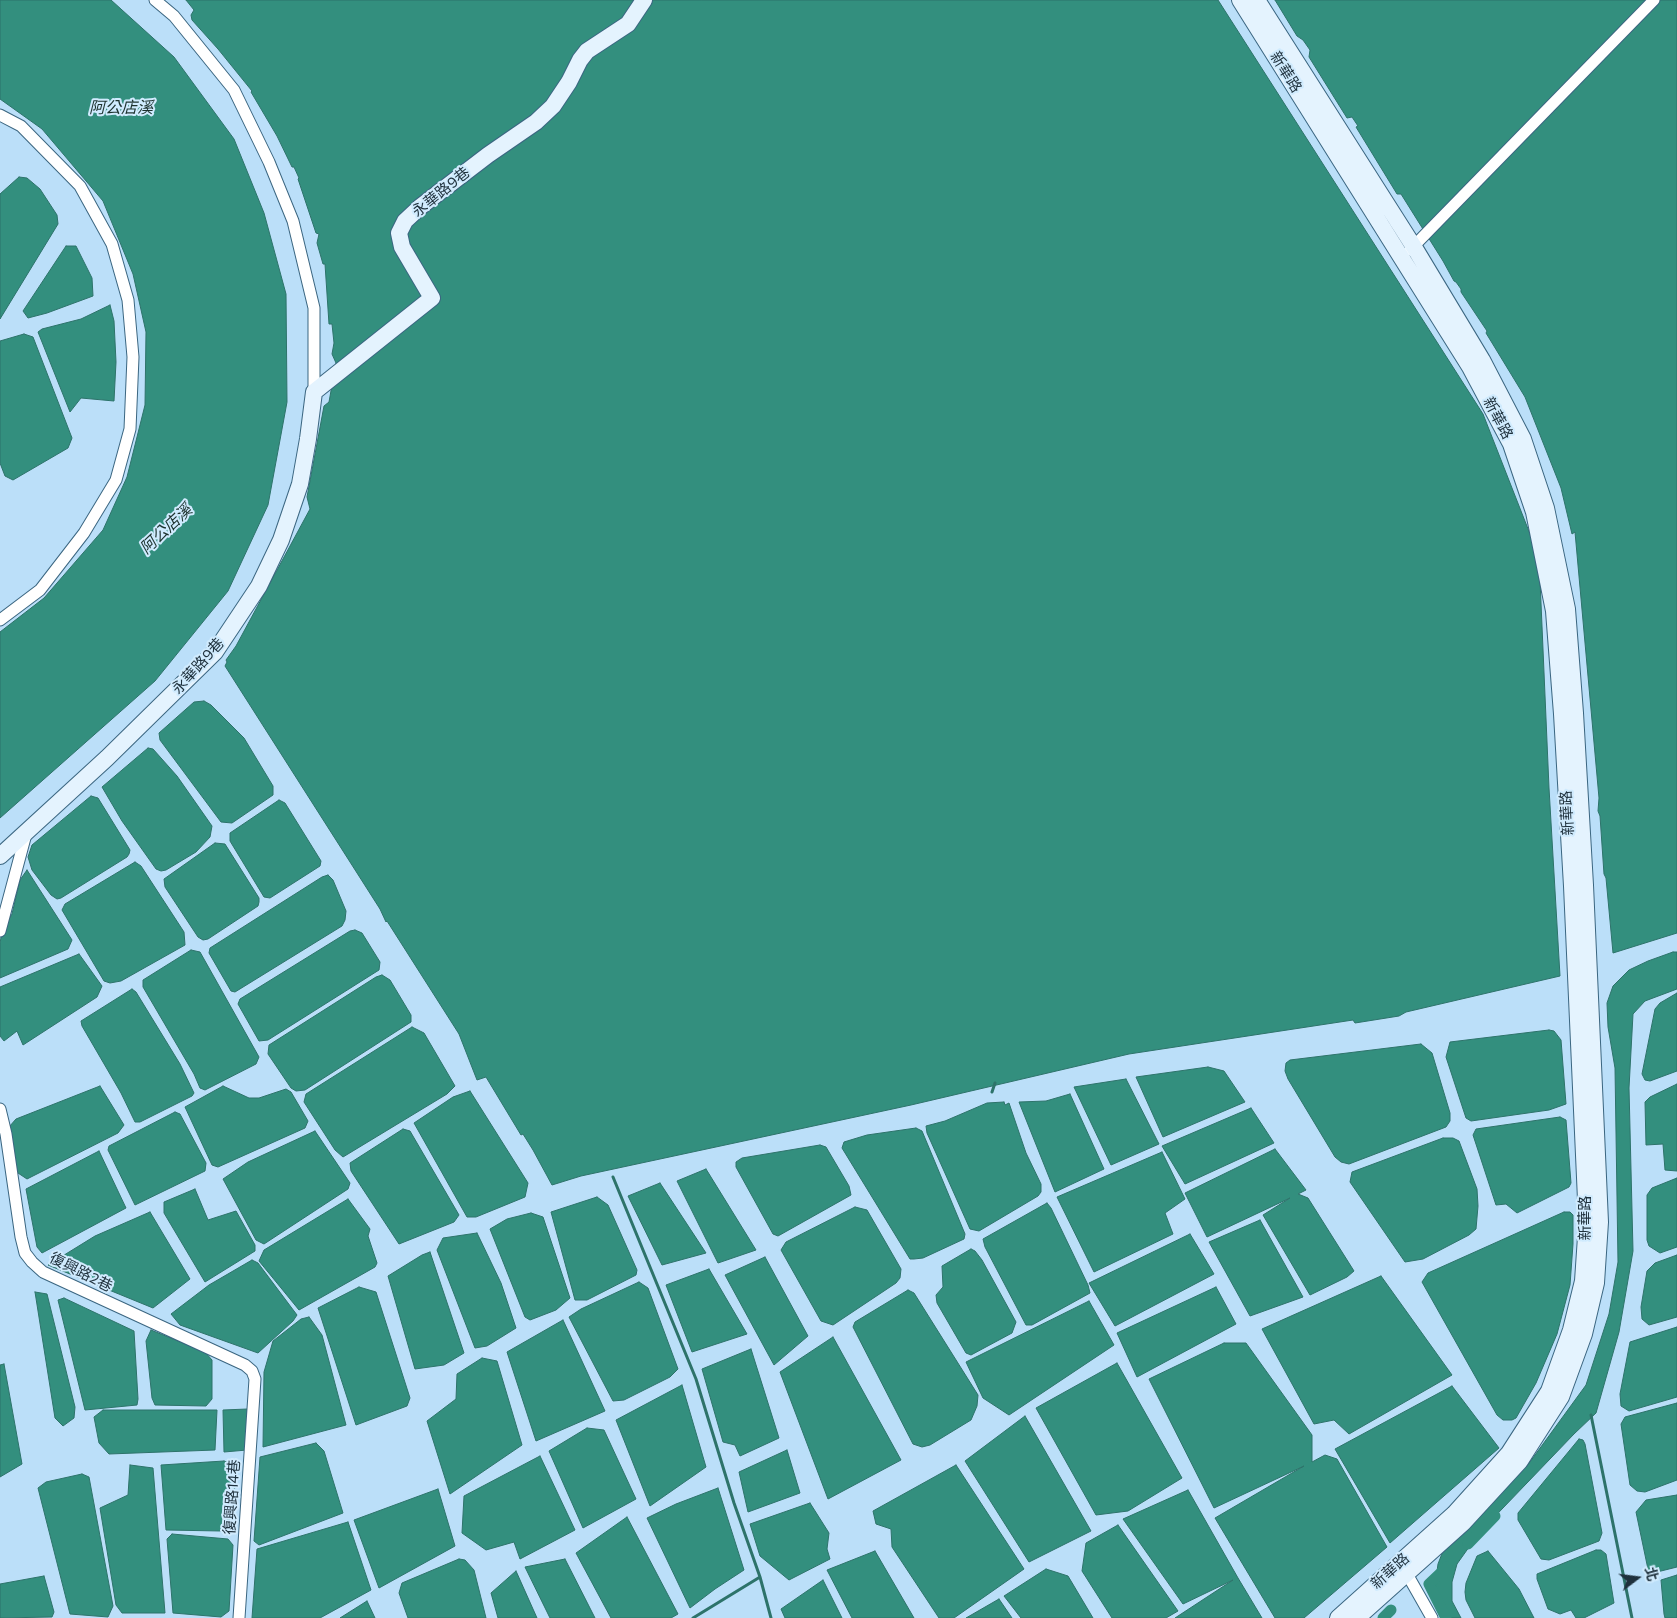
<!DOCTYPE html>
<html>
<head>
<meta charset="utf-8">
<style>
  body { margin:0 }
  #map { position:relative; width:1677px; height:1618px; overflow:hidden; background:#bbdff9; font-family:Commissioner,"Noto Sans TC",sans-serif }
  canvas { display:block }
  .north { position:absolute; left:1612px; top:1553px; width:50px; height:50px; -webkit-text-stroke:4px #d0ebfe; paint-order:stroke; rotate:75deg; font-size:14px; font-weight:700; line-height:20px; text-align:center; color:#1f313d }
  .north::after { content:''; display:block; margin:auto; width:18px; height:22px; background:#1f313d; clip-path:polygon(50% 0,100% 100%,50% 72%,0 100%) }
</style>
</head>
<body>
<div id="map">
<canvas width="1677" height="1618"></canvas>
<div class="north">北</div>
</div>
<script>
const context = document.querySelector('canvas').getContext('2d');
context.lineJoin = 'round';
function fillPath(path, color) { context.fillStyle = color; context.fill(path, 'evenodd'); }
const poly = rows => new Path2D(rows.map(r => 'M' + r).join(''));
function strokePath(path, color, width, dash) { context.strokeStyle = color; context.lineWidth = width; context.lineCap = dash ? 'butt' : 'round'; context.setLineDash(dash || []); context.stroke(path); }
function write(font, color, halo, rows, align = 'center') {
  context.font = font + ' Commissioner,"Noto Sans TC",sans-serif'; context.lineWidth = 4; context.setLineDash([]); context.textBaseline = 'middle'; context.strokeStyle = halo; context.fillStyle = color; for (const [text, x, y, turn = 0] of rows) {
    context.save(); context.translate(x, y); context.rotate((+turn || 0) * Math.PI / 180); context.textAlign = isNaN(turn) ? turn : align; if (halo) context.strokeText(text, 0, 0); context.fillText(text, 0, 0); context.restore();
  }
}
const water = poly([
  [0,0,111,0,174,57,234,139,264,213,286,294,287,402,268,505,228,591,155,681,0,818,0,632,44,598,103,530,127,477,145,405,146,332,133,274,103,201,42,129,0,99,0,0],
  [186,0,1218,0,1483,414,1539,557,1549,788,1560,976,1406,1012,1399,1016,1355,1023,1353,1020,1129,1054,911,1105,581,1176,552,1185,533,1150,523,1134,521,1135,486,1077,477,1080,459,1034,387,921,386,922,380,909,225,666,227,662,226,660,236,646,310,509,307,497,324,406,329,402,336,363,332,354,334,343,332,324,329,324,325,264,323,264,317,243,319,234,316,233,298,179,299,178,294,167,292,167,277,136,251,92,252,91,218,49,192,20,191,15,194,10,186,0],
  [1275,0,1677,0,1677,933,1613,953,1606,878,1604,874,1600,816,1598,811,1599,798,1575,532,1572,534,1561,488,1525,397,1486,333,1487,331,1461,292,1461,289,1456,282,1454,281,1443,261,1401,194,1397,194,1356,127,1358,126,1352,117,1347,118,1309,57,1310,50,1303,40,1297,36,1275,0],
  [19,177,27,178,40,189,57,215,58,224,0,319,0,194,19,177],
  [66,246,76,246,92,278,93,296,47,313,28,318,23,311,66,246],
  [110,305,114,321,116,362,114,401,81,398,70,412,38,332,42,329,81,319,110,305],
  [24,334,33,337,72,438,68,448,13,480,5,476,0,463,0,341,24,334],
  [204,701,211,705,244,738,273,786,273,795,232,823,221,822,160,740,159,733,194,702,204,701],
  [148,748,153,749,177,776,212,826,210,837,196,852,166,870,161,871,156,869,122,821,102,787,148,748],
  [91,796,98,798,130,850,129,854,127,857,61,898,57,899,51,895,32,870,28,857,32,845,91,796],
  [279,800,285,803,321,861,320,866,270,898,264,897,230,841,230,833,279,800],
  [215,843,225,844,259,898,259,902,258,906,208,939,203,940,198,937,165,887,164,879,215,843],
  [135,862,141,866,184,932,185,945,121,981,110,983,104,981,62,910,65,904,135,862],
  [27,870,72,940,68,949,0,978,0,943,2,932,12,914,20,880,27,870],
  [328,875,333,880,346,911,345,920,342,926,235,992,231,991,209,953,210,948,322,877,328,875],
  [355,930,362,933,380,962,379,970,268,1040,259,1041,238,1004,240,999,350,931,355,930],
  [191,950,200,952,259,1057,256,1064,205,1090,200,1088,194,1074,143,987,143,980,191,950],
  [1673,952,1677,952,1677,989,1645,1001,1633,1014,1629,1088,1633,1251,1619,1332,1596,1413,1574,1434,1479,1533,1457,1564,1452,1582,1452,1601,1461,1618,1441,1618,1434,1593,1438,1564,1443,1551,1452,1540,1527,1466,1586,1385,1609,1314,1618,1262,1615,1068,1608,1027,1607,1003,1613,986,1629,970,1648,961,1673,952],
  [79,954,102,986,97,997,23,1045,17,1031,4,1041,0,1036,0,987,79,954],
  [382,975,390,980,411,1015,411,1022,305,1090,296,1091,291,1088,268,1054,269,1045,376,977,382,975],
  [132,989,136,992,180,1064,194,1093,192,1096,140,1122,135,1122,121,1093,82,1026,81,1021,132,989],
  [1677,993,1677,1071,1650,1081,1645,1080,1642,1074,1655,1009,1660,1003,1677,993],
  [412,1027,424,1033,455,1086,447,1094,343,1157,335,1150,304,1102,306,1094,412,1027],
  [1549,1030,1554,1031,1561,1040,1566,1104,1549,1110,1471,1121,1466,1118,1446,1057,1450,1042,1549,1030],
  [1421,1044,1432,1053,1450,1113,1450,1121,1446,1127,1349,1164,1341,1162,1335,1157,1288,1079,1285,1071,1286,1063,1290,1060,1421,1044],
  [1208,1067,1224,1071,1245,1102,1163,1137,1136,1077,1208,1067],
  [1126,1079,1159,1144,1111,1165,1074,1087,1126,1079],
  [1677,1084,1677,1171,1665,1170,1663,1144,1646,1145,1645,1102,1650,1097,1677,1084],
  [100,1086,124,1125,118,1133,27,1179,15,1171,9,1127,16,1119,100,1086],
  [223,1086,249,1098,259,1098,286,1089,291,1092,308,1121,305,1128,218,1167,212,1165,185,1107,223,1086],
  [470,1091,528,1183,525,1197,476,1217,467,1217,414,1123,453,1097,470,1091],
  [1070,1094,1104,1169,1055,1192,1019,1102,1046,1101,1070,1094],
  [1004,1102,1005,1105,1009,1103,1026,1153,1041,1184,1041,1192,1038,1196,979,1231,970,1229,927,1133,926,1126,945,1121,987,1103,1004,1102],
  [1251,1108,1274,1143,1185,1184,1162,1146,1251,1108],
  [175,1112,180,1114,206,1163,205,1171,135,1205,108,1150,109,1146,175,1112],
  [1560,1117,1566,1120,1571,1183,1569,1187,1517,1213,1506,1204,1496,1205,1473,1135,1476,1129,1560,1117],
  [916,1128,922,1131,965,1234,964,1239,923,1258,914,1259,910,1259,842,1148,844,1142,867,1135,916,1128],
  [403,1129,410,1131,459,1215,454,1222,399,1244,351,1171,350,1163,403,1129],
  [315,1131,350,1183,348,1189,264,1244,256,1240,223,1179,248,1162,315,1131],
  [1443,1138,1453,1138,1459,1141,1477,1189,1478,1206,1476,1229,1469,1235,1423,1259,1405,1262,1350,1182,1352,1172,1443,1138],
  [820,1145,826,1147,849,1186,851,1195,778,1236,773,1234,736,1167,736,1162,742,1158,820,1145],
  [1275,1149,1306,1190,1298,1194,1308,1198,1354,1271,1347,1277,1310,1295,1263,1215,1290,1198,1207,1237,1185,1193,1275,1149],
  [99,1151,126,1208,42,1253,37,1247,26,1189,99,1151],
  [1162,1152,1185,1199,1165,1213,1173,1234,1094,1272,1057,1197,1162,1152],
  [706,1169,756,1250,718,1263,677,1181,706,1169],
  [1677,1178,1677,1247,1660,1253,1649,1246,1647,1240,1647,1195,1652,1188,1677,1178],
  [660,1183,706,1253,662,1265,628,1196,660,1183],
  [195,1189,208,1220,236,1211,255,1245,255,1251,205,1282,164,1213,164,1202,195,1189],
  [597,1197,608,1205,637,1270,636,1275,587,1300,575,1300,551,1212,597,1197],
  [348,1199,370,1229,368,1236,377,1263,375,1267,299,1310,259,1261,264,1250,348,1199],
  [1047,1203,1051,1208,1088,1285,1090,1293,1032,1325,1026,1325,985,1247,983,1239,1047,1203],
  [855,1207,867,1210,901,1269,900,1278,896,1283,833,1325,821,1321,781,1250,786,1242,855,1207],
  [150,1212,190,1279,153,1308,48,1265,95,1236,150,1212],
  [1564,1212,1570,1212,1573,1215,1573,1244,1570,1285,1557,1334,1536,1383,1516,1418,1512,1420,1503,1420,1497,1415,1422,1282,1428,1273,1564,1212],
  [531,1213,543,1217,570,1298,556,1310,530,1320,525,1317,490,1229,507,1219,531,1213],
  [1260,1220,1303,1297,1250,1316,1209,1242,1260,1220],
  [477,1233,501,1283,516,1328,487,1346,475,1348,437,1250,443,1238,477,1233],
  [1190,1234,1214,1274,1115,1326,1089,1283,1190,1234],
  [971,1249,975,1251,982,1260,1016,1322,1012,1333,971,1355,966,1353,937,1303,936,1295,943,1287,942,1266,971,1249],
  [430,1252,464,1353,444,1365,415,1369,388,1276,422,1255,430,1252],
  [1677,1255,1677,1317,1649,1325,1642,1319,1641,1307,1647,1271,1655,1263,1677,1255],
  [765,1257,808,1336,774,1365,725,1275,765,1257],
  [252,1260,258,1263,297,1315,293,1321,258,1353,180,1325,171,1314,209,1285,252,1260],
  [709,1269,747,1334,692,1352,666,1285,709,1269],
  [1381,1276,1452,1375,1349,1434,1334,1420,1314,1424,1262,1329,1381,1276],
  [639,1282,648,1288,678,1369,670,1377,624,1400,613,1401,569,1317,581,1309,639,1282],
  [359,1287,376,1292,410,1398,407,1406,356,1425,318,1308,359,1287],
  [1216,1287,1236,1324,1137,1377,1117,1333,1216,1287],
  [908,1290,914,1293,978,1395,977,1406,971,1420,930,1445,922,1447,913,1444,853,1327,855,1322,908,1290],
  [35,1292,47,1294,75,1407,74,1418,63,1426,55,1418,35,1292],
  [64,1298,134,1331,138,1399,137,1405,85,1410,58,1300,64,1298],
  [1089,1301,1114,1345,1009,1415,983,1398,966,1362,1089,1301],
  [309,1317,322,1335,346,1425,263,1447,264,1372,273,1341,301,1319,309,1317],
  [563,1320,605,1411,536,1441,507,1352,563,1320],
  [1677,1327,1677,1397,1629,1411,1621,1406,1620,1394,1630,1342,1677,1327],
  [151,1330,205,1352,212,1360,212,1399,206,1406,155,1405,152,1398,146,1341,151,1330],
  [833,1337,901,1460,828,1499,780,1372,833,1337],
  [1224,1343,1246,1343,1312,1435,1312,1462,1325,1455,1337,1459,1387,1547,1304,1618,1275,1618,1215,1518,1304,1466,1214,1508,1149,1379,1224,1343],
  [751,1349,779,1438,740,1456,735,1445,723,1442,702,1369,751,1349],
  [482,1358,497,1361,522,1445,450,1494,427,1421,456,1399,457,1374,482,1358],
  [1117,1363,1182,1478,1128,1511,1096,1515,1036,1408,1117,1363],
  [4,1364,22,1464,0,1477,0,1365,4,1364],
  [682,1385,706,1467,650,1506,616,1420,682,1385],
  [1452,1386,1499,1448,1390,1543,1335,1449,1452,1386],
  [1677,1403,1677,1480,1645,1492,1637,1491,1630,1485,1621,1424,1625,1417,1677,1403],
  [248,1409,247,1450,224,1452,223,1410,248,1409],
  [103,1410,217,1410,215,1450,109,1454,99,1443,94,1417,103,1410],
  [1025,1416,1091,1531,1029,1562,965,1461,1025,1416],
  [587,1428,604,1430,636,1499,583,1528,549,1451,587,1428],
  [1579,1439,1583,1440,1585,1444,1602,1533,1599,1541,1549,1560,1541,1559,1518,1520,1518,1513,1579,1439],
  [316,1443,324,1451,343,1513,259,1545,254,1541,260,1457,316,1443],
  [787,1450,800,1493,748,1512,739,1472,787,1450],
  [540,1456,575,1530,520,1559,514,1542,486,1550,462,1533,464,1496,540,1456],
  [224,1461,236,1465,232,1530,221,1531,166,1530,161,1465,224,1461],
  [130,1465,153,1468,165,1613,122,1613,116,1605,100,1508,128,1495,130,1465],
  [956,1465,1024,1569,954,1618,939,1618,892,1547,891,1529,876,1524,873,1511,956,1465],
  [82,1474,89,1477,113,1606,108,1617,70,1614,38,1488,46,1482,82,1474],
  [718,1488,744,1570,715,1589,690,1608,647,1518,676,1504,718,1488],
  [438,1489,455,1546,379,1588,354,1520,438,1489],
  [1188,1490,1238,1578,1262,1618,1175,1618,1233,1580,1183,1604,1123,1519,1188,1490],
  [1677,1495,1677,1567,1649,1574,1636,1512,1646,1500,1677,1495],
  [810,1503,829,1533,827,1549,830,1559,789,1580,760,1556,750,1524,810,1503],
  [627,1517,678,1614,671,1618,611,1618,576,1553,627,1517],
  [348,1522,371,1590,320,1618,252,1618,257,1549,348,1522],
  [1118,1525,1178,1611,1166,1618,1112,1618,1082,1571,1086,1543,1118,1525],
  [172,1534,228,1539,233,1545,229,1611,221,1617,173,1613,167,1539,172,1534],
  [1596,1550,1601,1550,1606,1554,1614,1603,1584,1618,1576,1618,1571,1610,1560,1614,1548,1609,1537,1579,1537,1574,1596,1550],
  [875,1551,914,1618,852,1618,827,1570,875,1551],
  [1488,1551,1519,1589,1534,1618,1475,1618,1466,1600,1465,1592,1466,1583,1477,1556,1488,1551],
  [459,1559,465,1560,474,1570,486,1618,408,1618,399,1593,402,1583,459,1559],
  [565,1559,595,1618,550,1618,525,1567,565,1559],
  [1046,1569,1068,1576,1093,1618,1021,1618,1004,1596,1046,1569],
  [516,1571,537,1618,498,1618,491,1593,516,1571],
  [1677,1575,1677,1618,1665,1618,1664,1614,1661,1580,1677,1575],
  [44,1576,54,1612,52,1617,0,1618,0,1584,44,1576],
  [823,1580,842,1618,785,1618,781,1609,823,1580],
  [999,1599,1012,1618,966,1618,999,1599],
  [367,1601,375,1618,340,1618,367,1601]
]);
fillPath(water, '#338f7e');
strokePath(water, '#2d736a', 1);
strokePath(poly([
  [992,1092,995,1083],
  [613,1177,696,1379,734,1503,760,1577,771,1618],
  [1591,1415,1632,1618],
  [693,1618,760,1577]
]), '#2d736a', 3);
strokePath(poly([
  [1468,1544,1495,1516],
  [1383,1618,1391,1610],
  [1446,1618,1429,1584,1447,1567]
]), '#338f7e', 11);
const street = poly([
  [155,0,174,16,234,90,269,162,293,221,314,308,314,392],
  [0,115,21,126,80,186,112,244,128,300,133,357,130,429,116,480,84,533,40,590,0,620],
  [1410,250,1654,0],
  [0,931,26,834],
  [0,1109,6,1134,21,1237,25,1253,32,1262,43,1272,245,1365,252,1371,255,1379,239,1618],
  [1407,1574,1432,1618]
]);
const secondary = poly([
  [1240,0,1470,367,1511,444,1534,512,1554,611,1562,714,1572,886,1587,1222,1583,1281,1571,1330,1549,1391,1509,1453,1454,1514,1338,1618],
  [1257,0,1414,247,1482,360,1523,439,1546,508,1567,609,1575,713,1585,885,1600,1222,1596,1283,1584,1334,1561,1397,1520,1461,1463,1523,1357,1618],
  [0,856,107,758,215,652,259,586,281,540,300,484,308,439,314,392,432,298,402,247,399,233,405,221,420,207,488,155,536,122,553,106,569,82,580,60,587,51,628,24,644,0]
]);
strokePath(street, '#3b6681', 13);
strokePath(secondary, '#3b6681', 18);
strokePath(street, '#fff', 11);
strokePath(secondary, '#e4f3fe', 16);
write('15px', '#1f313d', '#d0ebfe', [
  ["新華路",1286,72,58],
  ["永華路9巷",441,192,-39],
  ["新華路",1498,418,62],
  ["永華路9巷",198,666,-48],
  ["新華路",1567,813,-93],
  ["新華路",1585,1218,-90],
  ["復興路2巷",81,1272,27],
  ["復興路14巷",232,1497,-86],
  ["新華路",1390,1571,-42]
]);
write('italic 16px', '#1c312d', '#d0ebfe', [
  ["阿公店溪",121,108],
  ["阿公店溪",166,529,-43]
]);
</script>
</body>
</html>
